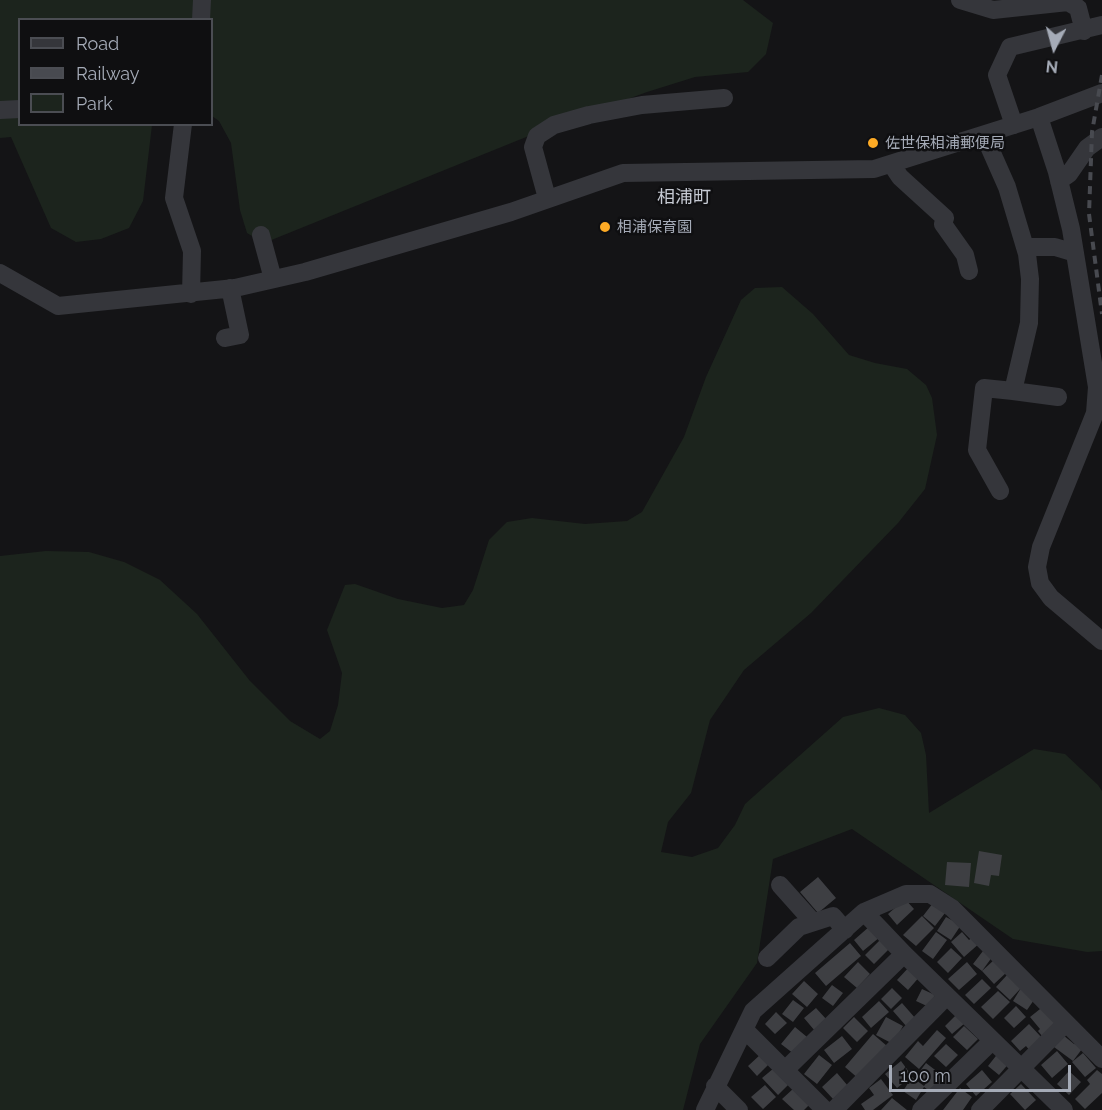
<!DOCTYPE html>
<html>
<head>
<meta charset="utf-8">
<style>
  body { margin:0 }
  #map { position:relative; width:1102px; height:1110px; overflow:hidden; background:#141416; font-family:Raleway,sans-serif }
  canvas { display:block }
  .legend { position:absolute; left:18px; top:18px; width:195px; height:108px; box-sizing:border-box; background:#0f0f11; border:2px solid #4b4d53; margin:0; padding:8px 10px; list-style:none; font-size:18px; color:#a5abb7 }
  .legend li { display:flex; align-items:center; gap:12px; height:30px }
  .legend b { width:30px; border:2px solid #4b4d53 }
  .north { position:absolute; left:1024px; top:18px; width:60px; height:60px; -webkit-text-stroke:4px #0f0f11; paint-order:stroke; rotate:186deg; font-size:16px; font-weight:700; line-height:24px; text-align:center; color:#a5abb7 }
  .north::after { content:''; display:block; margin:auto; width:21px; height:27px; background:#a5abb7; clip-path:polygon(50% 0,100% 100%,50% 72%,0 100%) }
  .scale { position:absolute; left:889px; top:1065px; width:182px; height:27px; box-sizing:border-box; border:3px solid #a5abb7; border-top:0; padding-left:8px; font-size:18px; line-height:21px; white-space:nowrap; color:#a5abb7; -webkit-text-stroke:4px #0f0f11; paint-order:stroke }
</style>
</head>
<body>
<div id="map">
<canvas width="1102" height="1110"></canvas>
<ul class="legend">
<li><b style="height:8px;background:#35363b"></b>Road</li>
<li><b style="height:8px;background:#484a50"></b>Railway</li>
<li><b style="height:16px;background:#1c241d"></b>Park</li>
</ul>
<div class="north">N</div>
<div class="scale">100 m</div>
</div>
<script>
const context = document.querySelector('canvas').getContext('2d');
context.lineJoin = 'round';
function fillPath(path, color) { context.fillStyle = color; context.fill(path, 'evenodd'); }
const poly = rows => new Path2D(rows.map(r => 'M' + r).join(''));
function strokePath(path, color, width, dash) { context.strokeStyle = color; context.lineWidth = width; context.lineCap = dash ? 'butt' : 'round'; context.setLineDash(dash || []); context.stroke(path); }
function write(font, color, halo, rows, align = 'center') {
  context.font = font + ' Raleway,"Noto Sans JP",sans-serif'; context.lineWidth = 5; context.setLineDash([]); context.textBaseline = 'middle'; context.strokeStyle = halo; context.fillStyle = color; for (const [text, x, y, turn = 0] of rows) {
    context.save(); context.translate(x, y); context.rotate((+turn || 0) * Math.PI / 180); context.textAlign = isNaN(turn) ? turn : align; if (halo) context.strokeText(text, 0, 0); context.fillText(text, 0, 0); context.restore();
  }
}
fillPath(poly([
  [0,0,743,0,773,23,766,54,748,72,695,77,647,92,546,129,264,243,247,233,240,210,231,143,219,121,212,116,212,20,20,20,20,124,152,125,143,201,129,228,101,239,76,242,51,228,11,137,0,138],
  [782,287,813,314,849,355,875,363,907,369,926,385,932,398,937,435,925,489,898,523,811,613,744,670,710,720,691,793,668,822,661,852,692,857,718,848,735,825,745,804,843,717,879,708,905,715,921,733,926,755,929,813,1034,749,1065,754,1098,785,1102,791,1102,951,1087,952,1013,939,852,829,773,859,757,963,700,1044,683,1110,0,1110,0,556,46,551,89,552,124,562,160,580,197,614,250,681,290,721,320,739,330,731,338,705,342,673,327,630,345,585,355,584,398,599,442,608,464,605,473,590,489,540,507,522,532,518,585,524,627,521,642,512,684,437,706,377,741,300,755,288]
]), '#1c241d');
fillPath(poly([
  [979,851,1002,855,999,876,991,875,989,886,974,883],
  [947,862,971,863,969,887,945,885],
  [818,877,836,898,818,913,800,892],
  [905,899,914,909,897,925,888,914],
  [933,903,945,913,935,926,923,916],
  [922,916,934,928,916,946,903,935],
  [946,917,961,925,951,940,937,931],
  [870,926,880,937,863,951,854,940],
  [936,932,947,940,933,959,922,951],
  [962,932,969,940,975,935,981,942,964,957,951,942],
  [880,940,889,949,874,964,865,955],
  [850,943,861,956,826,986,815,973],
  [986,947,995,953,982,971,973,964],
  [951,948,962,958,948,973,937,962],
  [995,959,1007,972,994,984,982,971],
  [858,962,870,974,857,988,844,977],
  [967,962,977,974,959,990,948,979],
  [910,966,921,975,908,990,897,980],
  [1007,975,1036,997,1027,1010,1013,1001,1021,988,1010,1000,996,987],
  [982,979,991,988,974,1004,965,995],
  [804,981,818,994,807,1007,792,994],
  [832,985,843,993,833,1006,822,998],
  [892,988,902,998,891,1009,881,999],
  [922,989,935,995,929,1007,916,1001],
  [998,991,1010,1002,993,1019,981,1007],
  [793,1000,804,1008,793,1022,782,1014],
  [879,1001,889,1012,871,1028,862,1017],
  [902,1003,916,1019,907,1027,893,1011],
  [1045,1005,1059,1022,1042,1036,1038,1031,1040,1029,1030,1017],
  [1016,1006,1026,1017,1014,1028,1004,1018],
  [816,1008,827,1020,815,1031,804,1018],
  [776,1012,787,1023,775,1034,765,1024],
  [957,1014,965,1023,952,1034,945,1026],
  [854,1017,868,1031,857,1042,843,1028],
  [886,1017,903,1026,893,1044,876,1035],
  [1029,1024,1043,1039,1030,1051,1026,1046,1020,1051,1011,1041],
  [964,1026,978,1039,967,1050,953,1037],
  [795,1027,807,1037,794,1054,781,1044],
  [937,1030,946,1038,919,1069,905,1057,918,1041,923,1046],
  [873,1034,887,1046,859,1079,845,1067],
  [1063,1035,1074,1044,1085,1045,1073,1061,1054,1047],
  [842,1036,852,1049,834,1063,824,1050],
  [946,1044,958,1055,946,1067,934,1056],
  [1057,1051,1068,1064,1052,1078,1041,1065],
  [999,1052,1011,1061,999,1075,988,1066],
  [1083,1053,1096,1068,1085,1077,1072,1062],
  [761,1054,770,1063,757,1076,748,1066],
  [819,1055,832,1065,817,1084,804,1074],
  [901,1061,912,1076,897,1088,885,1074],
  [926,1063,943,1076,931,1092,924,1087,916,1100,903,1091,912,1077,924,1086,927,1082,917,1075],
  [774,1068,789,1084,778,1095,762,1078],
  [982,1070,992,1082,976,1096,966,1084],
  [1097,1070,1102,1074,1102,1093,1085,1109,1075,1099,1090,1084,1087,1080],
  [1069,1071,1081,1082,1069,1095,1057,1084],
  [837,1073,848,1086,833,1099,822,1087],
  [881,1079,893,1095,873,1110,865,1110,861,1104,874,1095,869,1088],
  [1021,1084,1036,1100,1025,1110,1010,1094],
  [765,1085,776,1097,763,1109,751,1097],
  [794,1088,810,1104,804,1110,794,1110,782,1099],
  [960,1088,972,1097,963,1110,943,1110],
  [892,1098,907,1110,881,1110]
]), '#3e3f43');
strokePath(poly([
  [960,0,993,10,1068,2,1078,8,1084,31],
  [201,20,202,0],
  [0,110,20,109],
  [1039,117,1057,172,1071,229,1097,387,1095,413,1041,547,1037,567,1040,583,1051,598,1102,641],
  [183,124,174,198,192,251,191,294],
  [1014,125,997,75,1010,47,1102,25],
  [984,135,1007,187,1027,254,1030,279,1029,323,1013,391,984,388,977,450,1000,491],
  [892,165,900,177,945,218,943,224,965,255,969,271],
  [1059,181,1069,174,1087,148,1102,137],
  [547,198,533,147,537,136,554,125,589,115,642,105,724,98],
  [261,235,273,279],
  [1025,247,1055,247,1075,253],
  [0,273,58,306,235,288,305,272,511,212,623,173,874,169,1039,117,1102,93],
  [225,338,240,335,230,288],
  [1013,391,1058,397],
  [780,885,813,922],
  [864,912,904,954,1064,1110],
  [767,958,799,927,833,916,845,930],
  [745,1030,825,1110],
  [785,1070,904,954],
  [715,1086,739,1110],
  [705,1110,753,1011,864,912,906,894,930,894,952,908,1102,1059],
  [834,1110,947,996],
  [921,1110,992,1041],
  [980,1110,1066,1023]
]), '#35363b', 18);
strokePath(poly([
  [1102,75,1092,132,1089,214,1102,314]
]), '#484a50', 4, [8, 6]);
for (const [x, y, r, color] of [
  [873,143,6,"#fdaa25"],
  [605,227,6,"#fdaa25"]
]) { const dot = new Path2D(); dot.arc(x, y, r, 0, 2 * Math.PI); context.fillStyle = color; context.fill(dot); strokePath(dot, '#0f0f11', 2); }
write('15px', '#a5abb7', '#0f0f11', [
  ["佐世保相浦郵便局",885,143],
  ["相浦保育園",617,227]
], 'left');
write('18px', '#c6cad3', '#0f0f11', [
  ["相浦町",684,198]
]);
</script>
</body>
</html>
